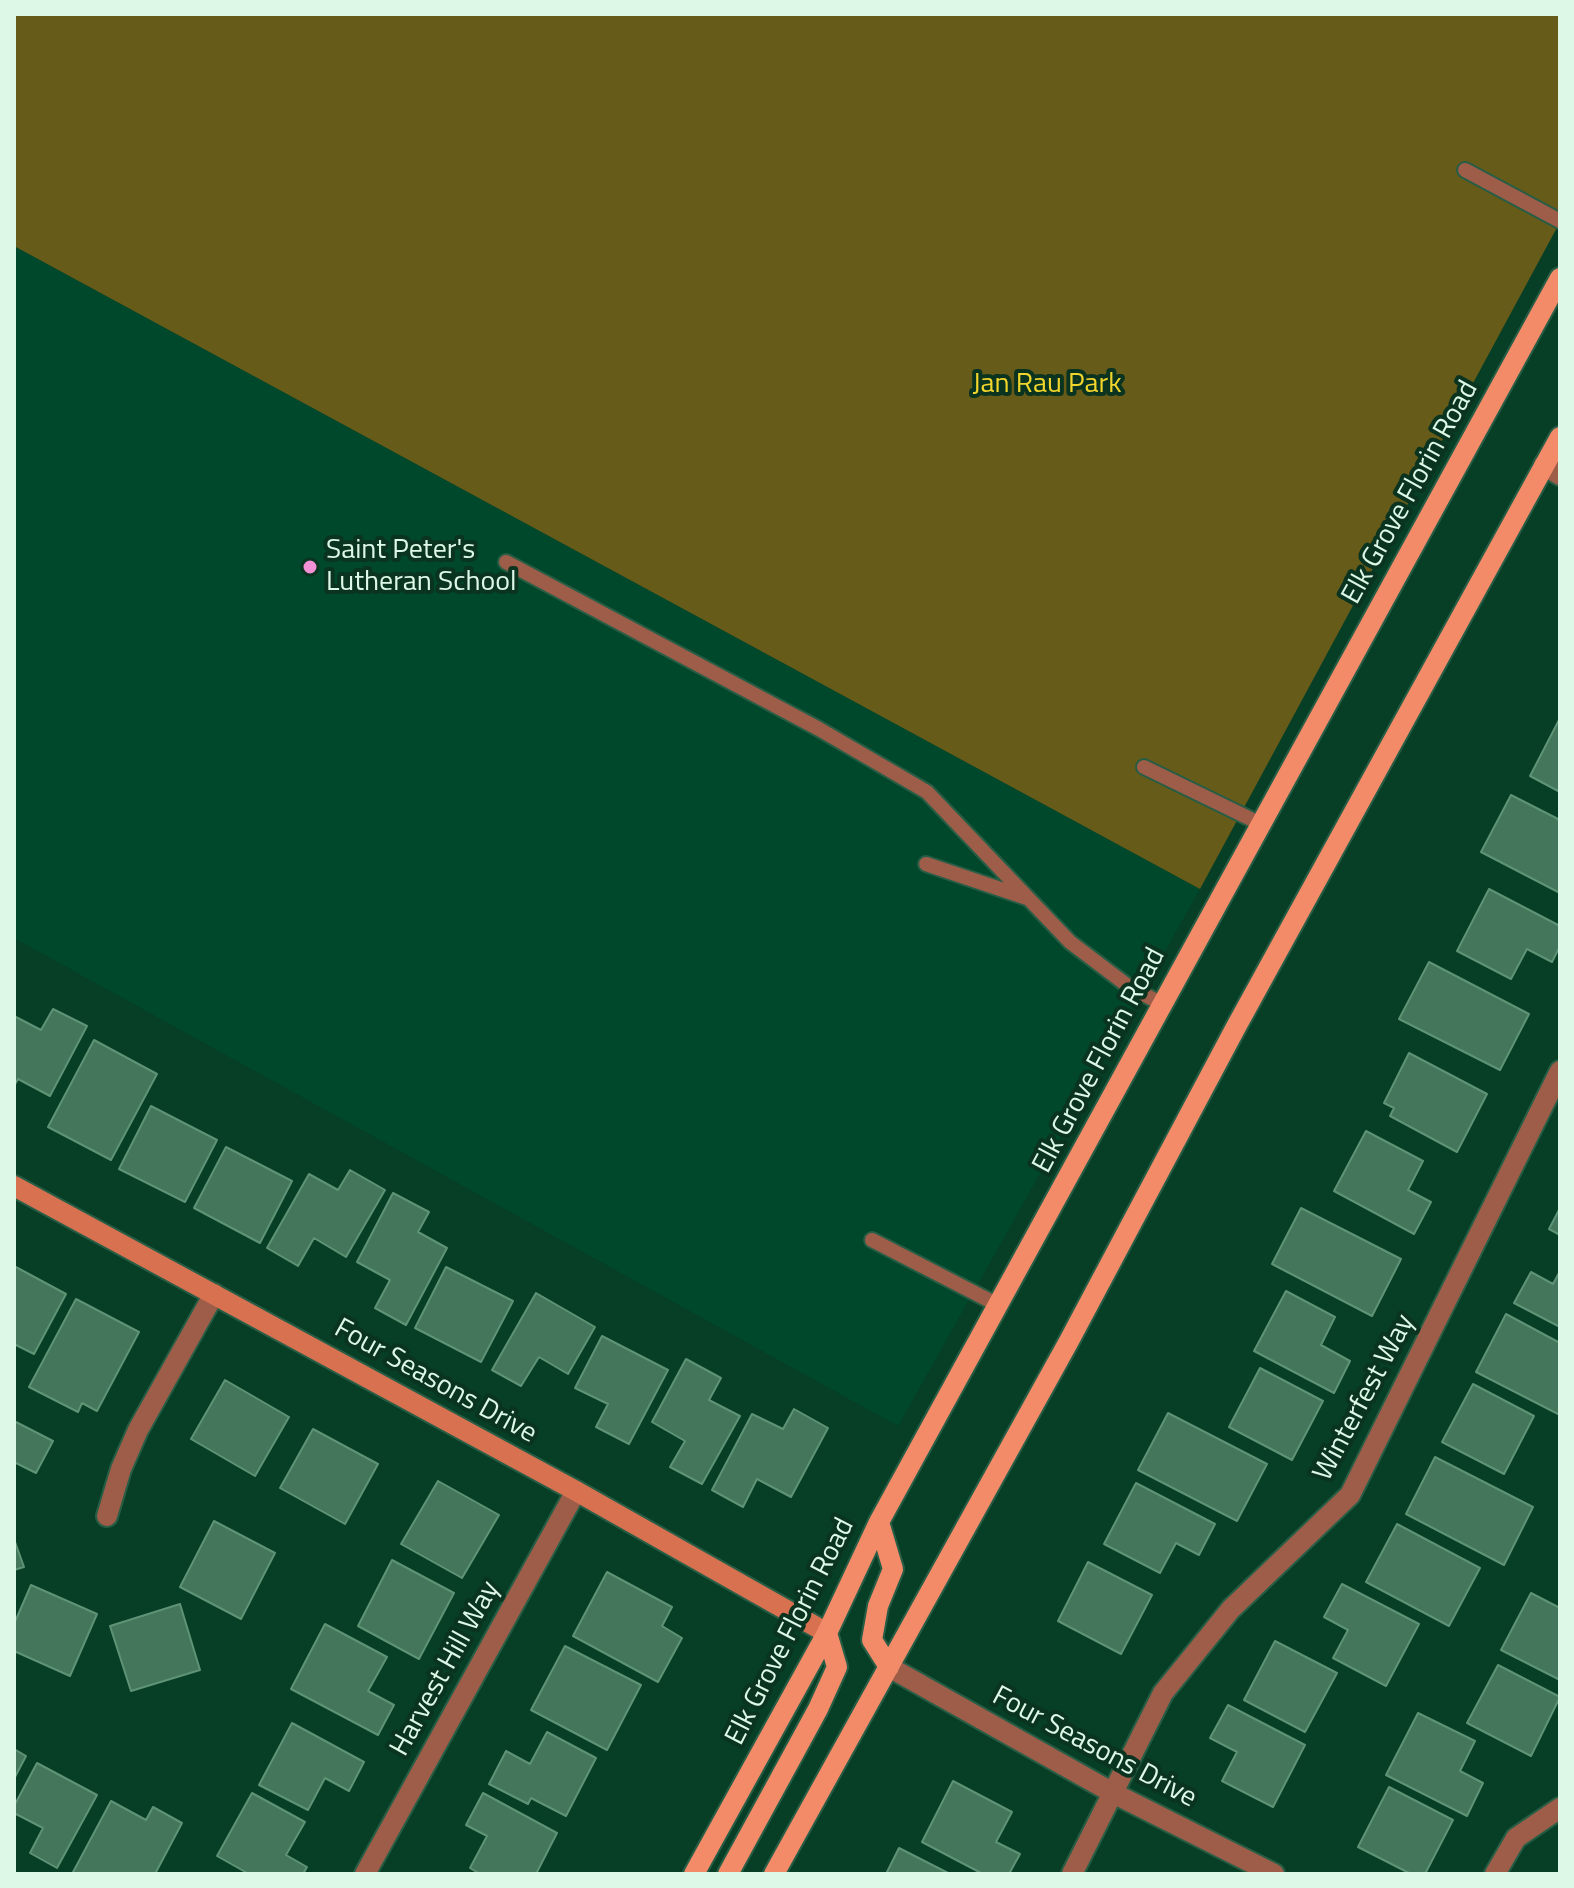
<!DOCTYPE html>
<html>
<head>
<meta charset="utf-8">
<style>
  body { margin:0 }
  #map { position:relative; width:1574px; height:1888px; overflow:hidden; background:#063f26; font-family:"Titillium Web",sans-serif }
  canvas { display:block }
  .frame { position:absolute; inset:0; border:16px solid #ddf8e7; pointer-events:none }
</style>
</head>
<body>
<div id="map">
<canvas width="1574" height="1888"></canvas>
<div class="frame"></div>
</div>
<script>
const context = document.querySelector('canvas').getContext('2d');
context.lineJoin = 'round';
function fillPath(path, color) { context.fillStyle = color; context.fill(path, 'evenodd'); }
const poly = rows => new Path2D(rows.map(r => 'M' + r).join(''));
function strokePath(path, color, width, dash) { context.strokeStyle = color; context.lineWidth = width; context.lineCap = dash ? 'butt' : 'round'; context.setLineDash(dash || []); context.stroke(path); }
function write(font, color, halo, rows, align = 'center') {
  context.font = font + ' "Titillium Web",sans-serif'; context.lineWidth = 8; context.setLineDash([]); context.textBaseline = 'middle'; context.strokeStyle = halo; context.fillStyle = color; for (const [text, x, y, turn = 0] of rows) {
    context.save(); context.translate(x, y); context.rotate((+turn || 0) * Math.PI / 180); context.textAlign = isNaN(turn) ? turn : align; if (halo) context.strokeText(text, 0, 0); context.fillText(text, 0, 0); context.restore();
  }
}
fillPath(poly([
  [14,246,1200,889,898,1426,14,938]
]), '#00482b');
fillPath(poly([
  [14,14,1560,14,1560,222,1200,889,14,246]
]), '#675b19');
const building = poly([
  [1560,718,1560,792,1530,776,1560,718],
  [1511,795,1560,820,1560,893,1481,852,1511,795],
  [1489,889,1560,926,1560,946,1552,962,1527,949,1511,979,1457,951,1489,889],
  [1429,962,1529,1014,1500,1070,1399,1019,1429,962],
  [53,1009,87,1026,50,1096,18,1079,14,1086,14,1016,41,1030,53,1009],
  [94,1040,157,1074,111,1160,48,1127,94,1040],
  [1409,1053,1487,1094,1457,1152,1390,1116,1394,1108,1384,1103,1409,1053],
  [151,1106,217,1140,185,1202,119,1169,151,1106],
  [1366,1131,1423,1161,1408,1190,1431,1202,1414,1234,1334,1191,1366,1131],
  [226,1147,292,1181,260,1243,194,1208,226,1147],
  [350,1170,385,1190,346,1257,314,1238,298,1266,267,1248,309,1174,338,1190,350,1170],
  [393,1193,429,1212,418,1232,447,1248,406,1325,375,1308,390,1280,357,1262,393,1193],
  [1301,1208,1401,1259,1372,1316,1272,1264,1301,1208],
  [1560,1208,1560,1235,1549,1229,1560,1208],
  [14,1266,66,1294,34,1354,14,1344,14,1266],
  [446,1267,513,1301,481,1362,415,1328,446,1267],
  [1560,1271,1560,1327,1514,1303,1531,1272,1553,1284,1560,1271],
  [1286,1291,1335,1317,1321,1345,1350,1361,1334,1393,1254,1351,1286,1291],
  [536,1293,595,1327,568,1374,539,1357,521,1386,492,1370,536,1293],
  [76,1299,139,1332,97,1411,82,1403,78,1412,29,1387,76,1299],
  [1506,1314,1560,1343,1560,1415,1476,1372,1506,1314],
  [602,1336,668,1370,629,1444,596,1427,608,1404,575,1388,602,1336],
  [686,1359,721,1378,709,1400,740,1416,702,1484,670,1467,685,1441,652,1422,686,1359],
  [1260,1368,1323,1401,1292,1460,1229,1427,1260,1368],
  [225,1380,289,1417,255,1476,191,1439,225,1380],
  [1473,1384,1534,1416,1504,1474,1442,1442,1473,1384],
  [794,1409,828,1428,791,1497,757,1479,743,1507,712,1490,752,1414,783,1429,794,1409],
  [1168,1413,1267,1464,1237,1521,1138,1470,1168,1413],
  [14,1421,53,1441,36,1473,14,1462,14,1421],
  [313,1429,378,1464,345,1524,280,1488,313,1429],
  [1435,1457,1533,1507,1504,1565,1406,1514,1435,1457],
  [438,1481,499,1515,462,1578,401,1544,438,1481],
  [1136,1483,1215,1524,1199,1555,1176,1543,1160,1573,1104,1544,1136,1483],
  [214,1521,275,1553,241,1619,180,1587,214,1521],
  [1397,1524,1480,1568,1449,1626,1366,1582,1397,1524],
  [14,1539,24,1567,14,1570,14,1539],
  [392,1560,454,1593,419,1659,358,1626,392,1560],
  [1088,1562,1152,1595,1121,1654,1058,1621,1088,1562],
  [607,1572,672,1607,662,1626,682,1638,658,1682,573,1636,607,1572],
  [1342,1584,1419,1624,1386,1686,1333,1658,1348,1630,1324,1617,1342,1584],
  [31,1585,97,1614,70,1676,14,1651,14,1624,31,1585],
  [1531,1593,1560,1608,1560,1680,1501,1650,1531,1593],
  [180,1604,200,1670,131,1691,110,1626,180,1604],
  [325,1624,387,1657,368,1691,394,1705,378,1735,291,1689,325,1624],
  [1275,1641,1337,1673,1305,1732,1244,1700,1275,1641],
  [565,1646,641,1685,607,1750,531,1710,565,1646],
  [1498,1665,1560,1697,1531,1756,1467,1723,1498,1665],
  [1228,1705,1305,1745,1273,1807,1222,1781,1237,1752,1210,1738,1228,1705],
  [1418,1713,1475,1741,1460,1771,1483,1783,1467,1816,1386,1775,1418,1713],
  [292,1723,364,1762,349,1791,325,1778,308,1810,259,1785,292,1723],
  [547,1732,596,1758,566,1816,531,1798,528,1804,489,1784,506,1751,530,1764,547,1732],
  [14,1749,26,1756,14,1779,14,1749],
  [37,1763,97,1795,57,1868,30,1853,43,1828,14,1813,14,1806,37,1763],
  [953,1781,1012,1812,996,1842,1020,1854,1009,1874,983,1874,922,1842,953,1781],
  [1389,1787,1453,1820,1425,1874,1411,1874,1358,1847,1389,1787],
  [252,1793,305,1822,286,1855,307,1867,303,1874,249,1874,217,1856,252,1793],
  [483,1793,557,1833,536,1874,480,1874,470,1868,487,1836,466,1825,483,1793],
  [111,1801,146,1820,153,1807,182,1823,155,1874,72,1874,111,1801],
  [899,1848,950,1874,886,1874,899,1848]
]);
fillPath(building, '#43765a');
strokePath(building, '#5f9375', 2);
const lane = poly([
  [1465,170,1560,221],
  [506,562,819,729,927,792,1070,942,1128,986,1162,1004],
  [1144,767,1261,824],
  [926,864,1027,898],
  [872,1240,1000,1306]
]);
const street = poly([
  [1544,465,1560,475],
  [107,1516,121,1469,138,1430,214,1294],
  [889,1667,1113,1793,1274,1874],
  [365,1874,576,1491],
  [1072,1874,1163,1693,1231,1609,1350,1495,1560,1071],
  [1495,1874,1516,1838,1560,1808]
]);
const secondary = poly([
  [14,1186,576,1491,827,1633]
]);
const primary = poly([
  [879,1522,893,1569,878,1606,872,1640,889,1667],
  [694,1874,827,1633,879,1522,1560,278],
  [728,1874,818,1709,837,1667,827,1633],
  [774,1874,1069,1341,1236,1027,1560,437]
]);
strokePath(lane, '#285d45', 18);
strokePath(street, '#285d45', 24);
strokePath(secondary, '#285d45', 24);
strokePath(primary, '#285d45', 24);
strokePath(lane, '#9d5d48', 14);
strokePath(street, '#9d5d48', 20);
strokePath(secondary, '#d77150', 20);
strokePath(primary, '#f38b69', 20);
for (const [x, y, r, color] of [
  [310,567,8,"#f291d6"]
]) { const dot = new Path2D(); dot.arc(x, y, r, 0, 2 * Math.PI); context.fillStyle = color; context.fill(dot); strokePath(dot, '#0a3320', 3); }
write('28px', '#f2d52c', '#0a3320', [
  ["Jan Rau Park",1047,385]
]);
write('28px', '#ddf8e7', '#0a3320', [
  ["Elk Grove Florin Road",1411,493,-61],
  ["Elk Grove Florin Road",1100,1061,-62],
  ["Four Seasons Drive",435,1382,29],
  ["Winterfest Way",1365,1398,-62],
  ["Elk Grove Florin Road",791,1632,-63],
  ["Harvest Hill Way",446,1669,-61],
  ["Four Seasons Drive",1094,1748,28]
]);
write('28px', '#ddf8e7', '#0a3320', [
  ["Saint Peter's",326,551],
  ["Lutheran School",326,583]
], 'left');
</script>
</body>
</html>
